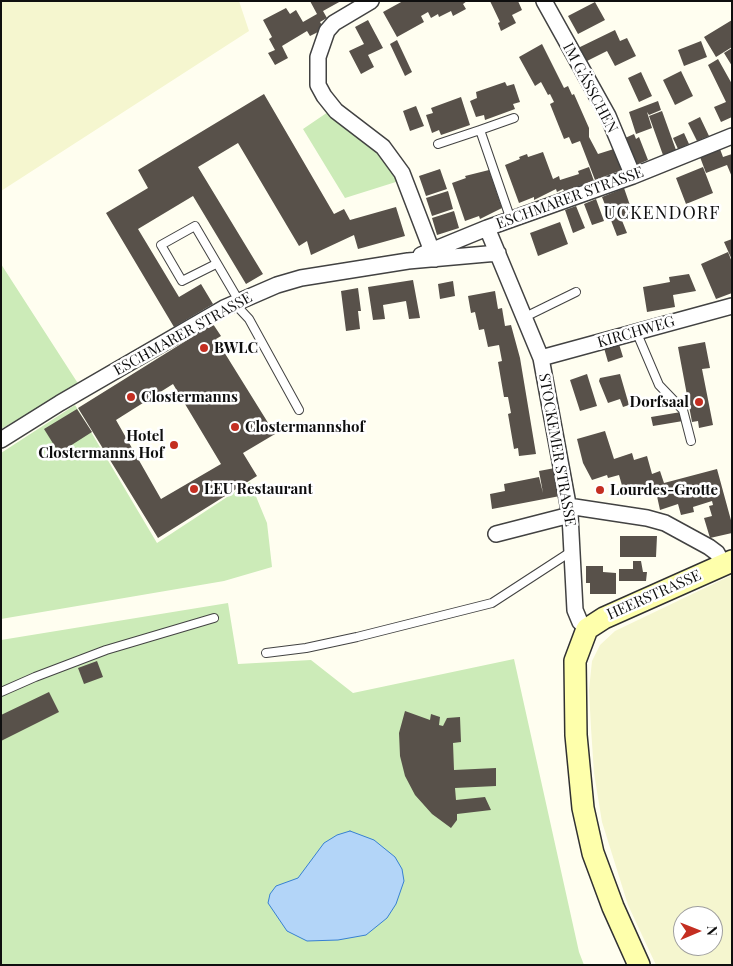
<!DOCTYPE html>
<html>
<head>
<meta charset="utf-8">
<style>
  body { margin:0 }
  #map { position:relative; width:733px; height:966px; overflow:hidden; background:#fffef0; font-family:"Playfair Display",serif }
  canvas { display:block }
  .frame { position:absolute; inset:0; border:2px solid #0f0f0f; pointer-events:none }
  .north { position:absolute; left:673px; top:906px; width:50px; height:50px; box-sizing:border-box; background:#fff; border:1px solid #9f9f9f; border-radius:50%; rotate:89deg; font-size:14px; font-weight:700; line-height:20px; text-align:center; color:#0f0f0f }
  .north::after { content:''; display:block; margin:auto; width:18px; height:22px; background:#c42e21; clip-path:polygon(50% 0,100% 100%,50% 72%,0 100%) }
</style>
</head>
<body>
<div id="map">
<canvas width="733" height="966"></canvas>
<div class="frame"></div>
<div class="north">N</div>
</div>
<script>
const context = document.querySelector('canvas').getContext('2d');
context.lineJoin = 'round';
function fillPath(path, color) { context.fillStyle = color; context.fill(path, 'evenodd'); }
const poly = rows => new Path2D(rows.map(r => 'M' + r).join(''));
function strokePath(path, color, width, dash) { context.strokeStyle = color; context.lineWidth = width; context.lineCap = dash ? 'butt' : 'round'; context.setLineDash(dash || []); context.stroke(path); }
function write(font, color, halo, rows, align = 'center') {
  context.font = font + ' "Playfair Display",serif'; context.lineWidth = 5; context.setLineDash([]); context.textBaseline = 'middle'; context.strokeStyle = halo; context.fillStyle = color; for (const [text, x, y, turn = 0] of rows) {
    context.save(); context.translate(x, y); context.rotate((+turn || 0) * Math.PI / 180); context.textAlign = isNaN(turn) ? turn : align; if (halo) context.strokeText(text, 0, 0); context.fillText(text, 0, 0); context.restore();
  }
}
fillPath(poly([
  [1,1,239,1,249,31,1,191],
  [732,575,732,965,656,965,628,905,602,822,594,773,591,728,589,690,592,661,600,645,615,631],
  [683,916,713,916,713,946,683,946]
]), '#f5f6cf');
fillPath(poly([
  [328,112,380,152,399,181,345,198,303,129],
  [1,264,79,385,1,429],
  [75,405,157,543,250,482,267,523,272,567,224,581,1,619,1,453],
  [228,603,238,664,311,660,353,693,514,659,579,952,584,965,1,965,1,640]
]), '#ccebb8');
const water = poly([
  [350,831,374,840,395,857,402,869,404,881,396,904,387,918,366,935,338,940,307,941,287,931,268,903,270,894,276,886,298,878,324,843,337,835,350,831]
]);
fillPath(water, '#b3d5f8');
strokePath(water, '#3780d2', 1);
fillPath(poly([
  [310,1,341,1,323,11,327,18,320,22,324,29,310,36,307,31,282,46,288,58,275,65,268,53,275,50,269,39,272,37,263,20,286,8,290,14,296,10,303,22,317,14],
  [403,1,414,2,467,1,463,4,466,9,453,16,451,11,439,17,438,14,431,18,428,12,421,16,424,22,397,37,383,12],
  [490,1,518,1,522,10,512,15,516,23,501,31,498,23,500,22],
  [595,2,605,20,578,34,568,16],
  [368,20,383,48,368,55,374,67,361,74,349,51,364,44,355,27],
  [732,20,732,47,716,57,704,37],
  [615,30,620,41,627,38,636,56,615,66,607,51,585,62,578,48],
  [397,40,412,72,405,76,390,44],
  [701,41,707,57,684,66,678,50],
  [542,44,564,88,568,86,572,95,574,94,589,128,589,137,598,154,617,148,625,169,595,180,580,141,572,144,569,137,564,139,550,104,554,102,550,94,548,95,541,82,535,86,519,57],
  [732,48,732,66,724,53],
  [718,59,732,84,732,117,721,122,714,107,726,102,708,65],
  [681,71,693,96,675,105,663,80],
  [641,72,652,96,639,102,628,78],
  [505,82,507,86,514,84,520,102,513,104,515,109,485,120,484,115,476,117,470,101,477,98,476,92],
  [264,94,334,214,344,209,350,220,396,207,405,236,358,249,354,235,311,255,307,241,299,246,238,143,198,167,263,274,246,284,193,196,138,229,179,297,201,284,213,304,174,327,106,213,148,188,138,170],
  [461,97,470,125,441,135,439,130,432,133,426,115,433,113,431,108],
  [658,101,661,110,649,115,647,112,652,128,636,134,629,112],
  [416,106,424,126,410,131,403,111],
  [662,111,676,150,663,155,649,116],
  [700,117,709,136,697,141,688,123],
  [684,133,689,144,678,149,673,138],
  [634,134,636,139,639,137,648,160,634,166,623,139],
  [720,149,723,157,732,154,732,177,727,165,706,173,700,157],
  [543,152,553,179,559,176,560,180,579,174,578,171,589,167,594,181,564,191,563,189,557,192,556,189,534,200,534,197,519,203,505,165,520,159,519,157,527,154,528,157],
  [703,167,713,193,686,204,676,178],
  [440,169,447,189,426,196,419,176],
  [489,170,502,208,480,219,479,216,465,221,452,183,466,178,465,176],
  [624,188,633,214,621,218,627,233,617,236,602,197],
  [448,191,453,209,432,216,426,198],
  [596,199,604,221,592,225,584,204],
  [576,206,585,228,573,233,565,210],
  [454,211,459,228,437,235,432,218],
  [560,222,568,244,538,256,530,233],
  [732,239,732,260,724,242],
  [728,252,732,262,732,293,716,299,701,264],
  [689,274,696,291,673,295,675,307,647,312,643,287,670,282,669,277],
  [413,280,420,318,409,319,406,301,383,305,385,319,373,320,368,287],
  [453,281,455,296,440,299,438,284],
  [358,288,361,311,358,311,360,329,346,331,341,291],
  [495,291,498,309,502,308,505,326,511,325,520,358,536,454,519,456,518,448,514,449,508,414,511,413,508,397,504,397,498,362,502,361,499,345,488,347,484,329,479,330,475,312,471,313,468,296],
  [213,324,221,336,216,339,275,434,243,453,257,476,158,538,78,408],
  [173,384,221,464,161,499,116,420],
  [705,342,710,368,702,369,713,425,699,428,698,421,692,422,678,347],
  [619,344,623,357,608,362,604,348],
  [587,374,597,406,580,411,570,380],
  [620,374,629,405,623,407,620,399,608,403,599,381,600,378],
  [77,409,92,432,59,453,44,429],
  [681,412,683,421,653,426,651,417],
  [605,431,614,459,632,453,634,460,647,456,652,474,660,471,664,483,717,469,732,524,732,533,710,538,704,518,712,516,709,506,713,505,712,501,693,507,694,512,681,515,678,504,660,510,655,487,625,496,619,475,608,478,607,475,592,480,583,463,577,439],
  [555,468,560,496,492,509,490,494,505,491,504,484,539,477,543,493,539,471],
  [620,536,657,536,656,557,620,557],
  [633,561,641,561,643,572,647,572,646,581,619,581,619,569,633,569],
  [586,566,603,566,603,572,616,573,616,594,590,594,590,583,586,583],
  [97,661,103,677,84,684,78,668],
  [49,692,59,712,1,741,1,715],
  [405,711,430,720,431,714,440,717,439,725,443,726,447,718,460,717,461,742,453,743,454,770,496,768,496,786,455,788,456,800,485,797,491,810,457,814,457,820,451,828,432,814,415,795,405,776,400,756,399,733]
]), '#58514a');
const lane = poly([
  [438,144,480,130],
  [511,220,480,130,514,118],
  [216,264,182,281,161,245,195,226,239,301],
  [235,304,249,319,299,410],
  [525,317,576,292],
  [636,331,659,385,683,410,691,441],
  [266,653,306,648,357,637,492,603,572,551],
  [1,692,35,677,106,650,214,618]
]);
const street = poly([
  [371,1,334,23,327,31,318,57,318,85,324,96,336,111,383,147,402,173,435,259],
  [544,1,608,116,633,176],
  [487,228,541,358,570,515,575,610,580,622,587,629],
  [421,255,487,228,633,176,732,136],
  [541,358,732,306],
  [1,440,60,403,224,308,277,285,301,278,408,261,498,253],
  [568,506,647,518,665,523,709,547,717,553,723,564],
  [496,534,570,515]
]);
const secondary = poly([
  [639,965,613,907,593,853,583,808,576,735,575,661,587,629,604,618,732,561]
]);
strokePath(lane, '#424242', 10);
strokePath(street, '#424242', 18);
strokePath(secondary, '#313131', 24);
strokePath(lane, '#fff', 8);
strokePath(street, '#fff', 15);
strokePath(secondary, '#feffab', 21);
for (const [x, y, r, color] of [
  [204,348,5,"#c42e21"],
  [131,397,5,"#c42e21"],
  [699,402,5,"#c42e21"],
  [235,427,5,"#c42e21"],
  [174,445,5,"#c42e21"],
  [194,489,5,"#c42e21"],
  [600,490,5,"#c42e21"]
]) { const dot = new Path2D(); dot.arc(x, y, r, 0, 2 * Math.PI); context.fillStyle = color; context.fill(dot); strokePath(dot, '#fff', 2); }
write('15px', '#0f0f0f', '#fff', [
  ["IM GÄSSCHEN",590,88,62],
  ["ESCHMARER STRASSE",570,198,-20],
  ["KIRCHWEG",636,332,-16],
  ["ESCHMARER STRASSE",183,334,-29],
  ["STOCKEMER STRASSE",557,450,80],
  ["HEERSTRASSE",654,595,-24]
]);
write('bold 15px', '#0f0f0f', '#fff', [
  ["BWLC",214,348],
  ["Clostermanns",141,397],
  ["Dorfsaal",689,402,"right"],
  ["Clostermannshof",245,427],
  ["Hotel",164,436,"right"],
  ["Clostermanns Hof",164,453,"right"],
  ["LEU Restaurant",204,489],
  ["Lourdes-Grotte",610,490]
], 'left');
context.letterSpacing = '1px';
write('18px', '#0f0f0f', '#fff', [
  ["UCKENDORF",662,213]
]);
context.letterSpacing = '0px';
</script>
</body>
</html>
